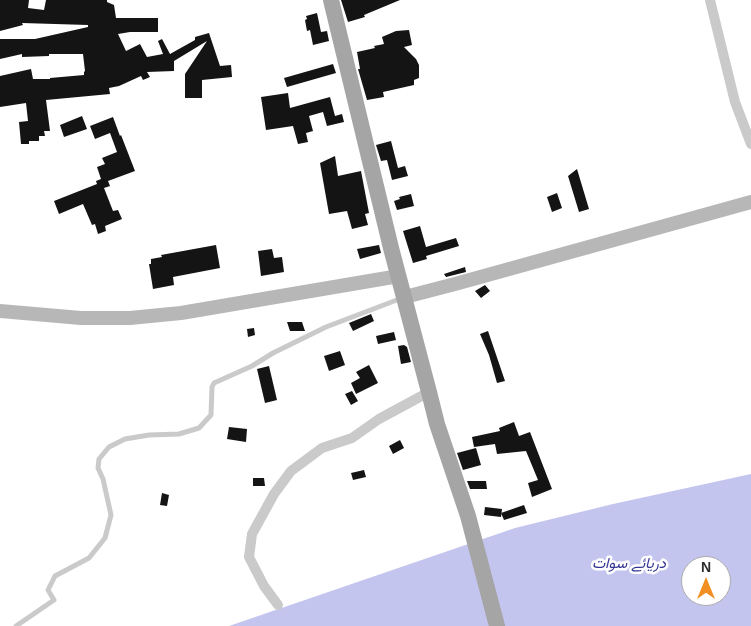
<!DOCTYPE html>
<html>
<head>
<meta charset="utf-8">
<style>
  body { margin:0 }
  #map { position:relative; width:751px; height:626px; overflow:hidden; background:#fff; font-family:Helvetica,sans-serif }
  canvas { display:block }
  .north { position:absolute; left:681px; top:556px; width:50px; height:50px; box-sizing:border-box; background:#fff; border:1px solid #ababab; border-radius:50%; rotate:0deg; font-size:14px; font-weight:700; line-height:20px; text-align:center; color:#2d2d2d }
  .north::after { content:''; display:block; margin:auto; width:18px; height:22px; background:#f18f22; clip-path:polygon(50% 0,100% 100%,50% 72%,0 100%) }
</style>
</head>
<body>
<div id="map">
<canvas width="751" height="626"></canvas>
<div class="north">N</div>
</div>
<script>
const context = document.querySelector('canvas').getContext('2d');
context.lineJoin = 'round';
function fillPath(path, color) { context.fillStyle = color; context.fill(path, 'evenodd'); }
const poly = rows => new Path2D(rows.map(r => 'M' + r).join(''));
function strokePath(path, color, width, dash) { context.strokeStyle = color; context.lineWidth = width; context.lineCap = dash ? 'butt' : 'round'; context.setLineDash(dash || []); context.stroke(path); }
function write(font, color, halo, rows, align = 'center') {
  context.font = font + ' Helvetica,Vazirmatn,sans-serif'; context.lineWidth = 5; context.setLineDash([]); context.textBaseline = 'middle'; context.strokeStyle = halo; context.fillStyle = color; for (const [text, x, y, turn = 0] of rows) {
    context.save(); context.translate(x, y); context.rotate((+turn || 0) * Math.PI / 180); context.textAlign = isNaN(turn) ? turn : align; if (halo) context.strokeText(text, 0, 0); context.fillText(text, 0, 0); context.restore();
  }
}
fillPath(poly([
  [751,474,751,626,229,626,515,528,613,504],
  [691,566,721,566,721,596,691,596]
]), '#c4c5ee');
fillPath(poly([
  [0,0,29,0,28,8,44,10,46,0,107,0,107,2,114,5,116,18,158,18,158,32,130,32,118,34,126,51,140,44,147,57,163,54,158,41,162,39,170,54,195,40,195,37,209,33,220,66,231,65,232,77,202,80,202,98,185,98,185,74,207,41,174,61,174,71,147,72,150,77,143,80,141,76,119,86,109,88,110,94,46,100,50,131,44,131,45,136,39,136,39,141,29,141,29,144,21,144,19,122,28,121,26,103,0,107,0,76,31,69,33,79,50,79,50,78,84,75,84,72,85,71,83,54,49,54,49,56,22,57,22,54,0,59,0,39,35,39,88,27,88,25,22,23,23,25,0,31],
  [341,0,400,0,364,15,365,17,348,22],
  [317,13,321,32,327,31,329,41,313,45,310,30,307,31,305,20,307,19,306,16],
  [409,30,412,45,404,47,416,59,419,65,419,78,414,80,414,85,383,92,384,97,367,100,358,69,360,69,357,52,375,48,374,46,384,44,382,37,396,31],
  [333,64,336,73,287,87,284,78],
  [288,93,290,108,330,97,335,116,342,114,344,122,327,126,323,112,309,116,313,131,306,133,308,142,298,144,293,126,266,130,261,97],
  [82,116,87,129,64,137,60,125],
  [113,117,120,136,121,135,135,171,108,181,110,186,104,188,113,211,118,210,122,219,105,226,106,231,98,234,95,224,92,225,83,204,59,214,54,201,97,184,96,181,101,179,97,167,105,164,102,158,117,152,110,133,95,139,90,126],
  [391,141,398,168,405,166,408,176,392,180,387,160,381,161,376,145],
  [335,156,338,176,361,171,369,213,365,214,368,225,352,229,347,211,329,214,320,163],
  [577,169,589,209,579,212,568,176],
  [557,193,562,208,552,212,547,197],
  [411,194,414,206,397,210,394,201,400,199,399,197],
  [420,226,426,247,456,238,459,246,426,256,427,259,413,263,403,231],
  [216,245,220,268,173,277,174,285,153,289,149,264,151,264,151,259,162,257,161,255],
  [379,245,381,253,360,259,357,249],
  [272,249,274,258,282,257,284,272,261,276,258,251],
  [465,267,466,272,446,277,444,274],
  [485,285,490,291,481,298,475,291],
  [371,314,374,321,353,331,349,323],
  [287,322,302,322,305,331,290,331],
  [254,328,255,335,248,337,247,329],
  [488,331,505,381,497,383,489,355,480,334],
  [394,332,396,340,378,344,376,336],
  [404,345,407,347,411,362,401,364,398,346],
  [340,351,345,365,329,371,324,356],
  [369,365,378,383,356,394,351,383,360,378,356,372],
  [269,366,277,400,265,403,257,369],
  [352,391,358,401,351,405,345,394],
  [514,422,519,436,530,432,552,489,532,497,528,483,538,480,526,451,497,454,495,444,474,447,472,437,500,431,499,428],
  [229,427,247,429,246,442,227,439],
  [400,440,404,448,393,454,389,446],
  [476,448,481,465,463,470,457,453],
  [364,470,366,477,353,480,351,473],
  [253,478,264,478,265,486,253,486],
  [467,481,486,481,487,489,470,489],
  [162,493,169,495,167,506,160,505],
  [524,505,527,513,504,520,501,513],
  [485,507,502,509,501,517,484,515]
]), '#141414');
strokePath(poly([
  [16,626,54,600,48,590,55,576,89,558,105,538,111,515,103,479,98,468,99,459,109,447,125,439,149,435,179,434,199,428,211,415,212,387,214,383,252,366,273,353,326,327,402,298]
]), '#cacaca', 5);
strokePath(poly([
  [710,0,735,102,751,144],
  [278,605,264,586,249,557,252,534,274,494,291,471,322,448,352,438,379,419,429,392]
]), '#cacaca', 10);
strokePath(poly([
  [405,297,455,284,751,202],
  [0,311,81,318,130,318,181,313,399,276]
]), '#b7b7b7', 14);
strokePath(poly([
  [331,0,391,248,429,392,437,424,468,516,497,626]
]), '#a5a5a5', 16);
write('italic 15px', '#363795', '#fff', [
  ["دریائے سوات",629,564]
]);
</script>
</body>
</html>
